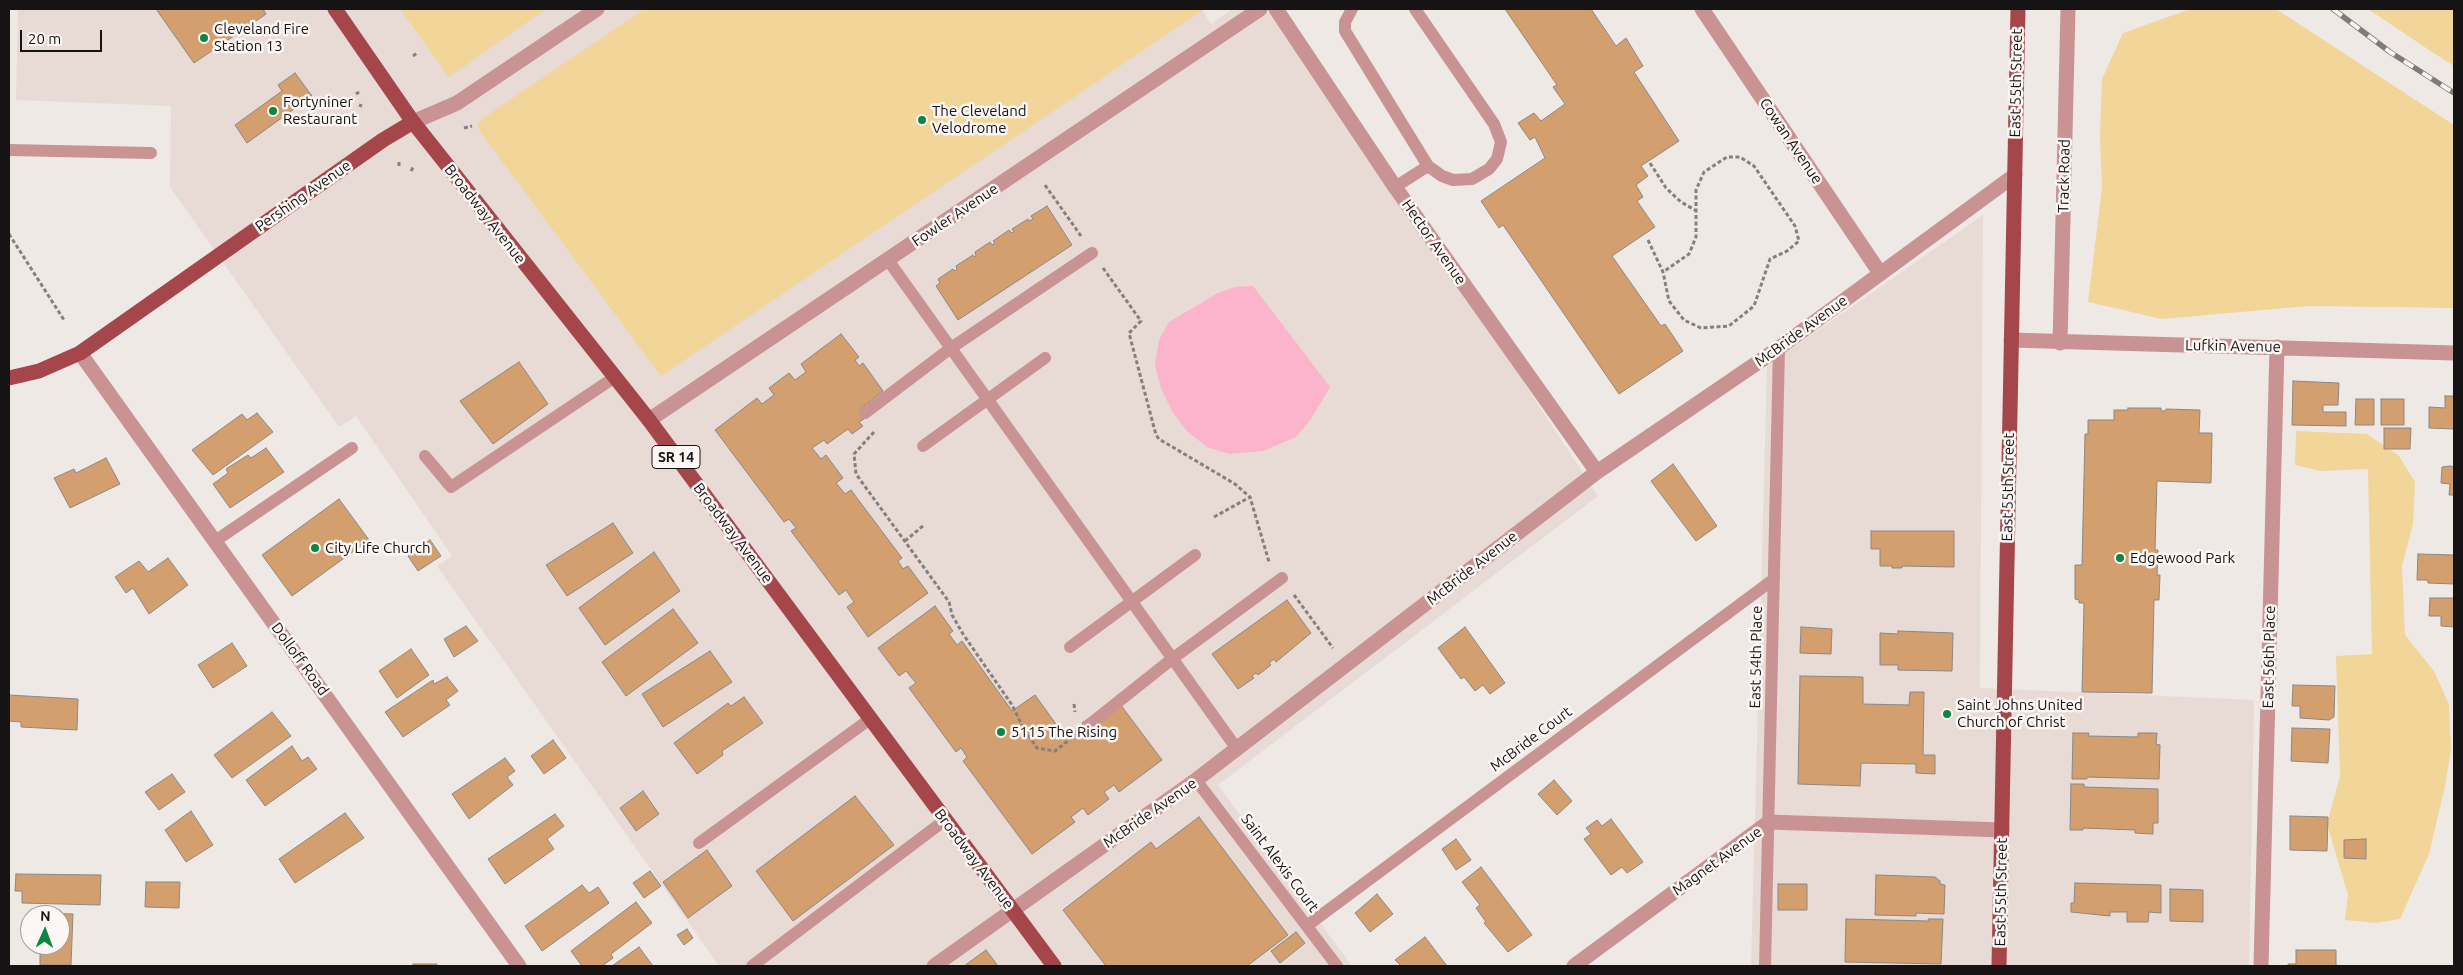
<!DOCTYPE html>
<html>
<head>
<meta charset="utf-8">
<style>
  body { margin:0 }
  #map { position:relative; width:2463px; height:975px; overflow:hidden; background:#efe9e6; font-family:Ubuntu,sans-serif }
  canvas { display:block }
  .frame { position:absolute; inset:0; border:10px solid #151313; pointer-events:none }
  .north { position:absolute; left:20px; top:905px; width:50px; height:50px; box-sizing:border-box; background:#fcf6f4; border:1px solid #a09b9a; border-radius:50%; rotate:2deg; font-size:14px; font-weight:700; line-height:20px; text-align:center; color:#151313 }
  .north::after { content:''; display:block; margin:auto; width:18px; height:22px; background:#0b8741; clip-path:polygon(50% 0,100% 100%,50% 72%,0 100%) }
  .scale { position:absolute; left:20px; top:30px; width:82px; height:22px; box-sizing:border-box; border:2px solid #151313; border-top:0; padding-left:6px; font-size:15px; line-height:18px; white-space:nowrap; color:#151313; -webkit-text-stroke:4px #fcf6f4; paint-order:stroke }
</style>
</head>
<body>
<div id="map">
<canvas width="2463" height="975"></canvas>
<div class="frame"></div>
<div class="north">N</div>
<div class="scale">20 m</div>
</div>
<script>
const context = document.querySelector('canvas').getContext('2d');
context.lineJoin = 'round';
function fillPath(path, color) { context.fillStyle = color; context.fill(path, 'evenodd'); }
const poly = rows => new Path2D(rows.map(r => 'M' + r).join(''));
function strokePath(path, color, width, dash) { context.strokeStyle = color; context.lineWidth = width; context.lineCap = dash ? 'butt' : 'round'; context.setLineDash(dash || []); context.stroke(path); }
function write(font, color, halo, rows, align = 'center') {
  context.font = font + ' Ubuntu,sans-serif'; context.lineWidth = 5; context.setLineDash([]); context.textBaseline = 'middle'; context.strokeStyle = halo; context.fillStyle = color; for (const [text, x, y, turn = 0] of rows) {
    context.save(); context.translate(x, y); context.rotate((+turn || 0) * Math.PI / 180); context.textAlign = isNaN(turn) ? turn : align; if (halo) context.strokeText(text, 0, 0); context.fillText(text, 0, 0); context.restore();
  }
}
fillPath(poly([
  [18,9,1202,9,1211,24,1232,9,1279,9,1598,496,1218,785,1352,966,719,966,437,566,452,556,356,416,339,427,170,187,171,106,16,100],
  [1983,215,1980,688,2254,700,2249,966,1751,966,1767,366]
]), '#e8dad5');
fillPath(poly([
  [400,9,546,9,449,77],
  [645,9,1202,9,1203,10,661,376,479,130,478,124,483,118],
  [2190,9,2276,9,2454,125,2454,308,2309,306,2162,319,2088,302,2102,188,2100,136,2102,79,2123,33],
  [2368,9,2454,9,2454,66,2432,52],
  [2296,431,2367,434,2399,456,2415,482,2413,524,2402,566,2405,635,2434,671,2449,704,2451,750,2445,786,2429,854,2400,919,2376,923,2345,920,2348,895,2327,824,2340,776,2336,656,2372,654,2368,469,2320,471,2295,465]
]), '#f2d598');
fillPath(poly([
  [1253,286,1330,387,1311,419,1296,437,1263,451,1229,454,1207,447,1187,431,1173,413,1161,388,1155,365,1159,340,1169,322,1218,293,1235,287]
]), '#fcb4cc');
const building = poly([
  [156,9,263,9,266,14,194,63,156,9],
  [1505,9,1591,9,1616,46,1626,38,1643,66,1634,72,1679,141,1641,166,1648,176,1636,185,1643,197,1637,201,1655,227,1612,256,1661,326,1665,324,1683,351,1619,394,1503,225,1499,228,1481,201,1545,158,1535,137,1530,140,1518,123,1534,113,1541,121,1565,104,1553,87,1557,85,1505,9],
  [295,73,312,96,247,143,235,125,282,91,278,85,295,73],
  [1047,206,1072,245,958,320,936,286,940,283,938,279,953,269,955,271,957,269,956,266,973,255,974,257,976,256,975,252,990,242,992,245,995,243,993,241,1009,230,1012,233,1014,232,1012,229,1028,219,1029,221,1033,219,1031,216,1047,206],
  [841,334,859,357,855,360,859,366,863,363,883,391,861,408,867,417,859,422,863,426,852,434,848,429,827,444,824,440,812,448,821,459,826,455,843,478,836,483,845,494,851,490,902,558,898,561,903,569,908,566,928,593,868,637,847,607,854,602,846,590,839,595,791,531,796,528,789,519,784,522,715,430,757,398,762,404,774,395,769,388,789,373,795,380,806,372,801,364,841,334],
  [519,362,548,404,493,444,460,401,519,362],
  [2293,381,2339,383,2338,405,2323,405,2323,412,2346,412,2346,426,2292,425,2293,381],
  [2445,396,2454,396,2454,429,2429,428,2429,407,2445,408,2445,396],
  [2356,399,2374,399,2374,425,2355,425,2356,399],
  [2381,399,2404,399,2404,425,2381,425,2381,399],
  [2128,408,2161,408,2161,411,2165,411,2166,409,2200,410,2199,433,2212,433,2211,483,2157,481,2155,550,2158,550,2157,575,2160,575,2159,600,2154,600,2152,693,2082,692,2084,603,2079,603,2079,600,2075,599,2075,565,2082,565,2085,434,2088,434,2088,420,2114,420,2114,410,2128,410,2128,408],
  [257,413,273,432,213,475,192,450,242,414,247,420,257,413],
  [2384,428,2411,428,2410,449,2384,449,2384,428],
  [266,448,284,472,230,508,213,484,228,473,226,469,248,455,251,458,266,448],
  [106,458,120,484,70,508,54,478,74,469,76,473,106,458],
  [1673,464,1717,526,1696,541,1651,481,1673,464],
  [2450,466,2454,467,2454,495,2449,495,2450,484,2441,483,2442,467,2450,466],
  [339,499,369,540,292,596,262,555,339,499],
  [613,523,633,553,567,596,546,565,613,523],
  [1871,531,1954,531,1954,567,1902,566,1902,568,1892,568,1892,566,1880,566,1880,549,1871,549,1871,531],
  [430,540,441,556,418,571,408,556,430,540],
  [654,552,680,591,605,645,579,608,654,552],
  [2418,554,2454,555,2454,584,2428,583,2428,580,2417,580,2418,554],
  [168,558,188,585,149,614,133,588,126,593,115,577,139,561,148,572,168,558],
  [2430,598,2454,598,2454,627,2441,626,2441,616,2429,616,2430,598],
  [1287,600,1311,633,1276,662,1274,659,1269,663,1271,665,1258,675,1256,673,1252,676,1254,678,1238,689,1212,654,1287,600],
  [935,606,953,631,949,634,957,645,962,641,1012,711,1035,695,1066,738,1083,725,1082,723,1117,700,1162,760,1119,792,1114,785,1104,792,1109,799,1088,815,1083,808,1071,817,1075,822,1032,854,963,761,967,757,961,748,956,752,909,688,916,683,906,671,899,676,878,648,935,606],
  [673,609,698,643,626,696,602,662,673,609],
  [466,626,478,641,454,657,444,639,466,626],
  [1465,627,1505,683,1490,694,1483,685,1475,691,1464,677,1461,679,1438,648,1465,627],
  [1801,627,1832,629,1831,654,1800,653,1801,627],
  [1898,631,1953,633,1952,671,1898,670,1898,665,1880,665,1880,633,1898,634,1898,631],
  [232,643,247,666,213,688,198,665,232,643],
  [411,649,429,675,397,698,379,671,411,649],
  [710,651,732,682,663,727,642,694,710,651],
  [1800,676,1863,677,1863,704,1909,705,1910,692,1924,692,1923,755,1935,755,1935,774,1916,773,1916,764,1861,763,1860,786,1798,784,1800,676],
  [447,677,458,691,446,700,450,705,403,737,385,712,433,680,434,684,447,677],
  [2293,685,2335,686,2334,717,2329,720,2300,718,2300,706,2292,706,2293,685],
  [9,695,78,699,77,730,21,727,21,722,9,721,9,695],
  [744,697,763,723,722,751,723,755,697,774,674,743,728,703,731,706,744,697],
  [272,712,291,736,232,778,214,755,272,712],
  [2292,728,2330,729,2328,763,2291,761,2292,728],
  [2073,733,2089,733,2088,736,2138,737,2138,733,2157,733,2156,744,2160,745,2159,779,2087,777,2087,779,2072,779,2073,733],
  [553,740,566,758,544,774,531,756,553,740],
  [292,746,302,761,308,757,317,769,265,806,246,780,292,746],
  [505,758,515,771,507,777,513,785,469,819,452,794,505,758],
  [172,774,185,792,159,810,145,792,172,774],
  [1554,780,1572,801,1557,815,1538,794,1554,780],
  [2071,784,2084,784,2084,787,2158,789,2158,823,2153,823,2153,834,2135,833,2135,830,2083,828,2083,830,2070,830,2071,784],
  [643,791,659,814,636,831,620,808,643,791],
  [855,796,894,845,793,921,756,871,855,796],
  [191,811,213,845,186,862,165,830,191,811],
  [345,813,364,838,295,883,279,859,345,813],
  [555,814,564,826,547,839,554,849,505,884,488,859,555,814],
  [2290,816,2328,817,2327,851,2290,850,2290,816],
  [1199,817,1288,935,1247,966,1106,966,1063,910,1151,842,1156,849,1199,817],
  [1611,819,1643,862,1627,873,1622,867,1611,875,1584,839,1591,834,1586,828,1597,820,1602,826,1611,819],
  [1456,839,1471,860,1456,870,1442,849,1456,839],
  [2366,839,2366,859,2344,858,2344,840,2366,839],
  [707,850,732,886,688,918,663,882,707,850],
  [1481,867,1532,935,1508,952,1484,923,1486,922,1476,908,1480,905,1462,882,1481,867],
  [650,871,661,886,644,898,633,883,650,871],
  [16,874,101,875,100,905,22,903,22,891,15,891,16,874],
  [1876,875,1935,877,1940,881,1940,884,1945,885,1944,914,1916,913,1916,916,1875,915,1876,875],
  [146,882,180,882,179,908,145,907,146,882],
  [2075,883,2161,885,2161,913,2149,912,2148,922,2127,922,2127,912,2110,912,2110,916,2071,912,2071,903,2074,903,2075,883],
  [1778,884,1807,884,1807,910,1778,910,1778,884],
  [582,885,589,893,598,887,609,903,542,951,525,926,582,885],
  [2170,889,2203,890,2203,922,2170,921,2170,889],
  [1377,894,1393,914,1370,932,1355,913,1377,894],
  [636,902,652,923,611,954,613,958,602,966,582,966,571,951,636,902],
  [40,913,73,914,71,965,40,965,40,948,31,948,32,945,60,945,60,915,40,915,40,913],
  [1846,919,1929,921,1928,919,1943,919,1941,964,1845,962,1846,919],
  [687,929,693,938,684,945,677,935,687,929],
  [1296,932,1305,943,1280,963,1271,951,1296,932],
  [1425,937,1447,966,1401,966,1395,960,1425,937],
  [639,947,653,966,612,966,639,947],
  [986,950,998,966,964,966,986,950],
  [2296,950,2336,950,2336,965,2340,966,2288,966,2288,964,2296,964,2296,950],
  [413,964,437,964,437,966,413,966,413,964]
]);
fillPath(building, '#d39f6f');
strokePath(building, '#8c8884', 1);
strokePath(poly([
  [413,56,417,53],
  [356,94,359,92],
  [359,105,362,106],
  [464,128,472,126],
  [399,162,399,168],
  [1650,163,1666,188,1681,202,1695,210],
  [411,171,414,166],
  [1045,185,1081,236],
  [9,234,64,320],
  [1648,240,1663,272,1669,301,1684,320,1701,328,1729,326,1754,306,1770,259,1787,251,1799,241,1795,226,1754,166,1740,157,1727,157,1704,172,1696,190,1696,237,1689,254,1663,272],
  [1103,268,1141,321,1129,333,1156,435,1159,439,1235,484,1250,497,1269,562],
  [874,432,854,454,856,474,949,602,952,615,963,634,1012,705,1023,727,1037,748,1055,751,1074,736],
  [1214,517,1250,497],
  [905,541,924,525],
  [1294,595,1333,648],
  [1074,704,1075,712]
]), '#84807e', 3, [4, 2.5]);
strokePath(poly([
  [1352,9,1345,22,1345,31,1428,166,1442,176,1453,180,1472,179,1489,169,1497,159,1501,142,1494,124,1415,9],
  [9,150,151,153],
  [1395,187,1428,166],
  [888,260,1237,749],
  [865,413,951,348,1092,253],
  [923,446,1045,358],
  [425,456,451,487,615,377],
  [215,541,352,448],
  [1070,647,1195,555],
  [1089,725,1172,659,1282,578],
  [1196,780,1337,966],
  [699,843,870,719],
  [1308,925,1774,579],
  [752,966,945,820],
  [1765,966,1779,348]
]), '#ca9393', 12);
strokePath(poly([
  [1276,9,1395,187,1597,472],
  [1702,9,1880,273],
  [413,122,457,103,597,9],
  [2011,340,2454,353],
  [2060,343,2068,9],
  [80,353,519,966],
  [649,420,1260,9],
  [934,966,1196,780,1597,472,1779,348,2015,175],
  [1574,966,1769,822,2002,830],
  [2261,966,2277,347]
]), '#ca9393', 15);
strokePath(poly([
  [335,9,413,122,649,420,1054,966],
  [9,378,39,371,80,353,383,140,413,122],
  [1999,966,2018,9]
]), '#a5464b', 15);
const rail = poly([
  [2333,9,2390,52,2454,93]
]);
strokePath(rail, '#7f7b7a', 5.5);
strokePath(rail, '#fcf6f4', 4, [11]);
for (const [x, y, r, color] of [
  [204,38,5,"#0b8741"],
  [273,111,5,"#0b8741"],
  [922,120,5,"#0b8741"],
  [315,548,5,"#0b8741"],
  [2120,558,5,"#0b8741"],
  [1947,714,5,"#0b8741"],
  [1001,732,5,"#0b8741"]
]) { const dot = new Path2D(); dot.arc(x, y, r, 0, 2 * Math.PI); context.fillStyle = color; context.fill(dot); strokePath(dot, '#fcf6f4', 2); }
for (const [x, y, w] of [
  [676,457,48]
]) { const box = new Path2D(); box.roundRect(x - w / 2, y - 11.5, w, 23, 4); context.fillStyle = '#fcf6f4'; context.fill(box); strokePath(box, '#151313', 1); }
write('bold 14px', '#151313', null, [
  ["SR 14",676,457]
]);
write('15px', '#151313', '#fcf6f4', [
  ["Cleveland Fire",214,29],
  ["Station 13",214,46],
  ["Fortyniner",283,102],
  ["Restaurant",283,119],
  ["The Cleveland",932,111],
  ["Velodrome",932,128],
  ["City Life Church",325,548],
  ["Edgewood Park",2130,558],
  ["Saint Johns United",1957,705],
  ["Church of Christ",1957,722],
  ["5115 The Rising",1011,732]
], 'left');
write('15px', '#151313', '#fcf6f4', [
  ["East 55th Street",2016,83,-89],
  ["Cowan Avenue",1791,141,56],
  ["Track Road",2064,176,-89],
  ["Pershing Avenue",303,196,-35],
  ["Broadway Avenue",485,214,52],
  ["Fowler Avenue",955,215,-34],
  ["Hector Avenue",1434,242,55],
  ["McBride Avenue",1801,331,-36],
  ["Lufkin Avenue",2233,346,1],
  ["East 55th Street",2008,487,-89],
  ["Broadway Avenue",733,533,53],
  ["McBride Avenue",1472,568,-38],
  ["East 54th Place",1756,657,-89],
  ["East 56th Place",2269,657,-89],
  ["Dolloff Road",300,659,54],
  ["McBride Court",1531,739,-37],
  ["McBride Avenue",1150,813,-35],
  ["Broadway Avenue",974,859,53],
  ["Magnet Avenue",1717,861,-36],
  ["Saint Alexis Court",1280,863,53],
  ["East 55th Street",2001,892,-89]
]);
</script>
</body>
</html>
